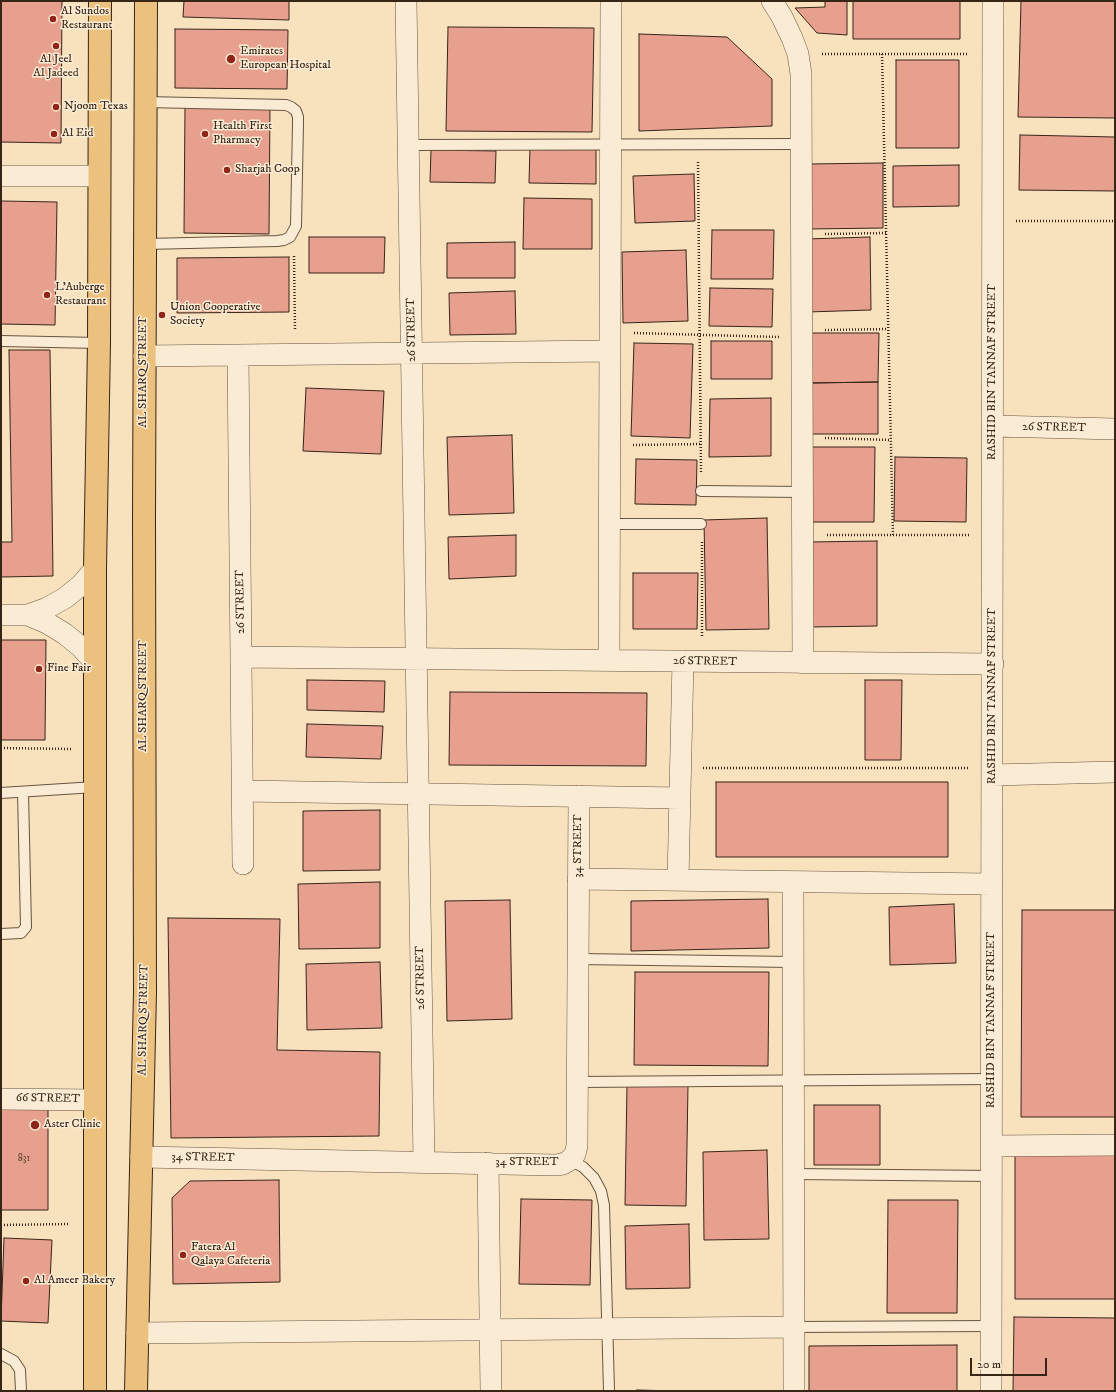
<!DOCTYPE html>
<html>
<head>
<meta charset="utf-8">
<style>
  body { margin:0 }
  #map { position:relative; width:1116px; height:1392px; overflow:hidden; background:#f8e2bd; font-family:"IM FELL DW Pica",serif }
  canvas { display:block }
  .frame { position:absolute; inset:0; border:2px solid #372518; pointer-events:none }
  .scale { position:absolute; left:970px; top:1358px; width:77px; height:18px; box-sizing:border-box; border:2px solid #372518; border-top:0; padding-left:5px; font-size:12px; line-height:14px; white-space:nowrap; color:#372518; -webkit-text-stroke:3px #faecd4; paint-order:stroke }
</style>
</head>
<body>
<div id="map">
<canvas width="1116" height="1392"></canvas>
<div class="frame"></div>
<div class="scale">20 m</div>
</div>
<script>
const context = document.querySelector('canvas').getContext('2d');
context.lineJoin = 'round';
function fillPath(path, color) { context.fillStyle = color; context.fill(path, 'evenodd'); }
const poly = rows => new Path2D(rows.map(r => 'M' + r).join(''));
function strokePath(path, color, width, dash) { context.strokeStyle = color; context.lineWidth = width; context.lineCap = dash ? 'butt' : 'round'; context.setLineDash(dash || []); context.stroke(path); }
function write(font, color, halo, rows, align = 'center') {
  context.font = font + ' "IM FELL DW Pica",serif'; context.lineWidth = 3; context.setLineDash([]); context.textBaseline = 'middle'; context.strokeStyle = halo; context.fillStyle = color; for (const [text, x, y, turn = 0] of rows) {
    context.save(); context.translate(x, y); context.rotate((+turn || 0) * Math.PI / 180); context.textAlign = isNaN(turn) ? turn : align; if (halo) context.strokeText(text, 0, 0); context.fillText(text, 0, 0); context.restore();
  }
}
const building = poly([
  [1,1,62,1,61,143,1,142,1,1],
  [184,1,289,1,289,20,183,17,184,1],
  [825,1,847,1,847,35,817,33,795,8,825,7,825,1],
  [853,1,960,1,960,39,853,39,853,1],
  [1021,1,1115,1,1115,118,1018,117,1021,1],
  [448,27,594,28,592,132,446,131,448,27],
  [175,29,288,30,287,89,175,88,175,29],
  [639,34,727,37,772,79,772,126,639,131,639,34],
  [896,60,959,60,959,148,896,148,896,60],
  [185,106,270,107,269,234,184,233,185,106],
  [1020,135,1115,137,1115,191,1019,190,1020,135],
  [530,146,596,147,596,184,529,183,530,146],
  [431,150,496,151,495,183,430,182,431,150],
  [883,163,883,228,809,229,809,164,883,163],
  [959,165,959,206,893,207,893,166,959,165],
  [694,174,695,221,635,223,633,176,694,174],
  [524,198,592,199,592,249,523,249,524,198],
  [1,201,57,202,55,325,1,324,1,201],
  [712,230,774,230,773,279,711,279,712,230],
  [309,237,385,237,384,273,309,273,309,237],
  [870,237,871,310,807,312,806,239,870,237],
  [515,242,515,278,447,278,447,243,515,242],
  [686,250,688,321,623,323,622,252,686,250],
  [289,257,289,312,177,313,177,258,289,257],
  [710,288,773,289,772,327,709,326,710,288],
  [515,291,516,334,450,335,449,293,515,291],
  [809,333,879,333,878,382,809,383,809,333],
  [711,341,772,341,772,379,711,379,711,341],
  [634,343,693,344,690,438,631,436,634,343],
  [9,350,50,350,53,576,1,577,1,542,12,542,9,350],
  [878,382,878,434,809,434,809,383,878,382],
  [306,388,384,391,381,454,303,451,306,388],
  [771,398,771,456,709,457,710,399,771,398],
  [512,435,514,513,449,515,447,437,512,435],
  [806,447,875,447,874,522,805,522,806,447],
  [895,457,967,458,966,522,894,521,895,457],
  [636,459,697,460,696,505,635,504,636,459],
  [767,518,769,629,706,630,704,520,767,518],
  [516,535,516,576,449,579,448,537,516,535],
  [877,541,877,626,810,627,809,542,877,541],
  [633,573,698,573,697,629,633,629,633,573],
  [1,640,46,640,45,740,1,740,1,640],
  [307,680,385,681,384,712,307,710,307,680],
  [865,680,902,680,901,760,865,760,865,680],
  [450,692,647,693,646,766,449,765,450,692],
  [307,724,383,726,381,759,306,757,307,724],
  [716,782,948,782,948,857,716,857,716,782],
  [380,810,380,870,303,871,303,811,380,810],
  [380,882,380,948,299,949,298,884,380,882],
  [768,899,769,948,631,951,631,901,768,899],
  [510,900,512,1019,447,1021,445,901,510,900],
  [954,904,956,963,890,965,889,907,954,904],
  [1022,910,1115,910,1115,1117,1021,1117,1022,910],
  [168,918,280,919,277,1050,380,1052,379,1136,171,1138,168,918],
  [380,962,382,1028,307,1030,306,964,380,962],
  [635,972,769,972,768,1066,634,1065,635,972],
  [627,1085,688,1085,686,1206,625,1205,627,1085],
  [814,1105,880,1105,880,1165,814,1165,814,1105],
  [1,1108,48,1108,48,1210,1,1210,1,1108],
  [767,1150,769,1239,704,1240,703,1152,767,1150],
  [1015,1155,1115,1155,1115,1299,1015,1299,1015,1155],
  [279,1180,280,1282,173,1284,172,1198,190,1181,279,1180],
  [521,1199,592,1200,590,1285,519,1284,521,1199],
  [888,1200,958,1200,957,1313,887,1313,888,1200],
  [689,1224,690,1288,626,1289,625,1226,689,1224],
  [4,1238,52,1240,48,1323,1,1321,4,1238],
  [1014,1317,1115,1318,1115,1391,1013,1391,1014,1317],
  [957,1345,957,1391,809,1391,809,1346,957,1345],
  [637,1390,676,1391,637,1391,637,1390]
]);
fillPath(building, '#e7a08e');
strokePath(building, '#372518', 1);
const service = poly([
  [409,145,801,144],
  [145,244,277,241,284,240,290,237,296,226,298,123,298,117,296,111,291,107,286,105,145,102],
  [1,341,99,343],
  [701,491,802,492],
  [609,524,701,524],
  [1,793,95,787],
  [1,934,21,933,26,927,23,792],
  [578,959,793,962],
  [577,1082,992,1079],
  [570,1160,583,1167,594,1178,601,1191,604,1205,609,1391],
  [794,1174,992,1176],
  [794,1327,992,1326],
  [1,1354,14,1361,20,1370,21,1391]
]);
const minor = poly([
  [406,1,424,1162],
  [772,1,782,17,792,38,798,54,801,74,803,663],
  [1,176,98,176],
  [238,355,243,864],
  [144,356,610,351],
  [993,426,1115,429],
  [1,615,28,615,47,608,65,598,81,585,95,569],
  [28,615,47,623,65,634,81,647,95,663],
  [241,657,993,664],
  [609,660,611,1],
  [992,775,1115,772],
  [243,791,680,798],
  [578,879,992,884],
  [678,880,683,661],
  [793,882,794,1391],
  [1,1099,95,1100],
  [992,1146,1115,1145],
  [141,1157,556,1165,563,1164,570,1160,575,1154,577,1146,579,796],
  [488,1163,491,1391],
  [137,1333,794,1327],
  [991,1391,993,1]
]);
const primary = poly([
  [95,1391,95,569,99,343,100,1],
  [136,1391,145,992,144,517,146,1]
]);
strokePath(service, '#675441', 12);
strokePath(minor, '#675441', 22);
strokePath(primary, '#372518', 24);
strokePath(poly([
  [822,54,969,54],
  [882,54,893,535],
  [698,162,701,473],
  [1016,221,1115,221],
  [825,234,886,233],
  [294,256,295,331],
  [825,330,888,329],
  [634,333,779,337],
  [825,438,891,440],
  [633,445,701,444],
  [827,535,970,535],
  [702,542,702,637],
  [1,748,71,749],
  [703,768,968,768],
  [1,1225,70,1224]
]), '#372518', 2.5, [1, 2]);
strokePath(service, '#faecd4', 10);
strokePath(minor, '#faecd4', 21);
strokePath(primary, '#ecc17e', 22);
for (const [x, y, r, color] of [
  [53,19,4,"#8f2418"],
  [56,46,4,"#8f2418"],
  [231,59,5,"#8f2418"],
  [56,107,4,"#8f2418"],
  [54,134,4,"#8f2418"],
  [205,134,4,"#8f2418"],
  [227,170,4,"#8f2418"],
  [47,295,4,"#8f2418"],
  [162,315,4,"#8f2418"],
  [39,669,4,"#8f2418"],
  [35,1125,5,"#8f2418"],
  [183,1255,4,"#8f2418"],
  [26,1281,4,"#8f2418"]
]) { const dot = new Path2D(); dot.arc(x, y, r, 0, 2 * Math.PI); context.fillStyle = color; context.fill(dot); strokePath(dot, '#faecd4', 1.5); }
write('10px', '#634436', null, [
  ["831",24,1159]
]);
write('12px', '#372518', '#faecd4', [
  ["Al Sundos",61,12],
  ["Restaurant",61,26],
  ["Emirates",240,52],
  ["European Hospital",240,66],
  ["Al Jeel",56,60,"center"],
  ["Al Jadeed",56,74,"center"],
  ["Njoom Texas",64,107],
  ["Health First",213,127],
  ["Pharmacy",213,141],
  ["Al Eid",62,134],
  ["Sharjah Coop",235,170],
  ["L'Auberge",55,288],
  ["Restaurant",55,302],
  ["Union Cooperative",170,308],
  ["Society",170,322],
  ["Fine Fair",47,669],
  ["Aster Clinic",44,1125],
  ["Fatera Al",191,1248],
  ["Qalaya Cafeteria",191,1262],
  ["Al Ameer Bakery",34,1281]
], 'left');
write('12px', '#372518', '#faecd4', [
  ["26 STREET",412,330,-91],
  ["AL SHARQ STREET",144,372,-90],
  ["RASHID BIN TANNAF STREET",993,372,-90],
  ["26 STREET",1054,428,1],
  ["26 STREET",241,602,-91],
  ["26 STREET",705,662,1],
  ["AL SHARQ STREET",144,696,-90],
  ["RASHID BIN TANNAF STREET",993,696,-90],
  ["34 STREET",579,846,-90],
  ["26 STREET",421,978,-91],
  ["AL SHARQ STREET",144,1020,-89],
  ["RASHID BIN TANNAF STREET",992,1020,-90],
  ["66 STREET",48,1099,1],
  ["34 STREET",203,1158,1],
  ["34 STREET",527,1163]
]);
</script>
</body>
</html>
